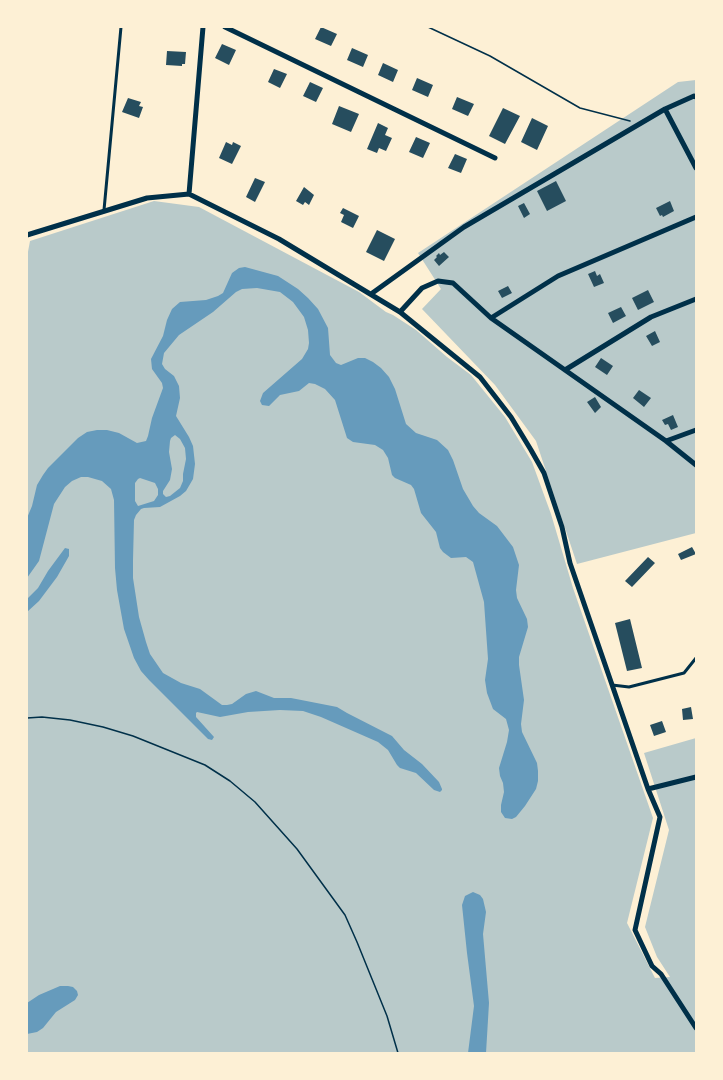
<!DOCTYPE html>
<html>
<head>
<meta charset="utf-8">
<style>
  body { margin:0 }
  #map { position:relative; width:723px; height:1080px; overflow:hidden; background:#fdf0d5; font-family:"Sofia Sans Condensed",sans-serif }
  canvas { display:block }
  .frame { position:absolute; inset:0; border:28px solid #fdf0d5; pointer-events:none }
</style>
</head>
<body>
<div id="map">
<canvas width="723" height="1080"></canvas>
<div class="frame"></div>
</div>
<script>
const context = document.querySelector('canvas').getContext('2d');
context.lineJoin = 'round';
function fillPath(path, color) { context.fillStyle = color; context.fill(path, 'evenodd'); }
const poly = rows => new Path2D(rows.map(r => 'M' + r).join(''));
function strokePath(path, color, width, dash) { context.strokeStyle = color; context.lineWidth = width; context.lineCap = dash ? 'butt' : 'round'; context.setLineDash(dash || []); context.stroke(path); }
fillPath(poly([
  [696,80,696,533,577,564,536,441,495,385,422,309,441,289,418,253,678,82],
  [154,201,199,207,359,292,386,312,393,315,416,330,447,357,471,375,505,417,532,462,551,514,573,588,653,818,627,923,655,978,670,977,657,957,645,927,669,830,644,753,696,738,696,1053,27,1053,27,257,30,241]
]), '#b9caca');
fillPath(poly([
  [245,267,278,276,298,289,308,298,318,309,328,328,330,355,336,363,341,365,358,358,365,358,373,362,381,368,389,377,395,389,406,424,416,433,437,440,448,450,453,460,463,489,473,506,479,513,497,526,513,547,519,565,516,590,517,598,527,619,528,627,519,657,519,665,524,700,521,724,522,732,537,763,538,771,538,781,536,789,525,806,516,817,512,819,505,818,501,812,501,805,504,792,503,783,500,776,499,768,507,742,509,730,506,719,493,709,487,693,485,680,488,659,484,602,473,562,466,557,451,558,443,552,440,548,436,532,421,513,414,489,411,485,395,478,392,475,388,458,383,450,375,445,353,442,347,438,335,400,325,389,315,384,309,383,299,391,280,395,269,406,262,405,260,401,263,393,302,359,308,349,309,343,308,330,304,317,293,302,280,292,257,288,242,289,236,292,213,312,179,335,164,353,162,364,165,369,174,376,179,386,180,398,176,416,189,437,193,446,195,464,193,479,186,491,180,496,160,507,144,508,141,509,136,515,134,520,133,560,133,578,139,617,146,642,150,654,163,673,181,683,200,689,222,705,227,705,232,704,246,694,256,691,274,698,291,698,337,707,347,713,392,736,404,750,422,764,439,782,442,789,442,790,440,792,434,790,416,773,400,768,397,765,388,750,378,742,321,717,303,711,280,710,248,712,220,717,197,712,196,713,196,717,214,737,212,740,208,739,149,680,141,671,134,658,124,629,117,590,115,568,114,500,111,489,102,481,88,477,81,477,72,481,65,487,54,504,39,561,27,578,27,518,32,506,37,485,43,475,48,468,78,438,87,432,97,430,107,430,119,433,137,443,146,441,148,436,152,418,163,388,162,383,152,369,151,359,163,336,167,320,172,309,180,302,206,300,218,296,223,293,232,273,239,268],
  [175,435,180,439,185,448,186,459,183,474,183,481,180,488,170,496,166,497,163,494,163,491,170,480,172,469,169,452,170,441,171,438],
  [140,478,155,483,158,489,158,495,154,501,138,506,135,501,135,483,138,479],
  [65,548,69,549,69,556,57,577,39,601,27,612,27,599,38,588,48,571],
  [473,892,480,895,483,899,486,912,483,934,489,1003,486,1053,468,1053,474,1006,467,953,462,905,465,896],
  [60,986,68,986,73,987,77,991,78,995,75,1000,56,1012,43,1028,37,1032,27,1034,27,1003,39,995]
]), '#669bbc');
fillPath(poly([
  [321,27,337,34,331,46,315,39],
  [222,44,236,50,229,65,215,58],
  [352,48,368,55,363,67,347,60],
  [167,51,186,52,185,64,182,64,182,66,166,65],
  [383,63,398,70,393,82,378,75],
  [274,69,287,74,280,88,268,82],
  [417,78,433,85,428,97,412,90],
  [310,82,323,88,316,102,303,96],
  [457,97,474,104,468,116,452,109],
  [128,98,141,102,139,106,143,107,139,118,122,112],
  [339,106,359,114,351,132,332,124],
  [503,108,520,116,505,144,489,136],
  [532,118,548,126,537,150,521,142],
  [378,123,388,128,385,135,392,138,386,151,379,148,377,153,367,149],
  [416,137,430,143,423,158,409,152],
  [226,142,232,145,233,142,241,146,232,164,219,158],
  [455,154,467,159,461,173,448,168],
  [255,178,265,182,255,202,246,197],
  [556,181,566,201,547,211,537,191],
  [304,187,314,195,309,205,305,202,303,205,296,201],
  [670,201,674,211,663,217,662,215,660,216,656,208],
  [524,203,530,214,524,218,518,206],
  [343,208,359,216,353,228,341,222,344,215,340,213],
  [377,230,395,239,384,261,366,252],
  [444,252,449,257,439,266,434,260,437,257,436,256,439,253,440,255],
  [595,271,597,276,600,274,604,283,594,287,588,274],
  [508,286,512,293,502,298,498,291],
  [648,290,654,302,638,310,632,298],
  [621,307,626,316,613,323,608,313],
  [655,331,660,342,652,346,646,336],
  [601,358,613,366,607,375,595,367],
  [639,390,651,398,644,407,633,398],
  [595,397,601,407,595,413,587,402],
  [673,415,678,427,671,430,668,424,665,425,662,420],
  [692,547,696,554,681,560,678,554],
  [648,557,655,563,632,587,625,581],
  [630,619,642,668,627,671,615,623],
  [691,707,693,719,683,720,682,709],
  [662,721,666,732,654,736,650,725]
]), '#264d5e');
strokePath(poly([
  [428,27,490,56,580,108,630,121],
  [27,718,42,717,70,720,103,727,133,736,205,765,230,781,255,802,297,849,345,915,357,942,387,1016,398,1053]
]), '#003049', 1.5);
strokePath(poly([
  [104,210,121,27],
  [612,685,629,687,684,673,696,658]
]), '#003049', 3);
strokePath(poly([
  [225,27,495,158],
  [665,109,696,168],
  [189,194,279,239,400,312,480,377,511,417,531,450,544,473,562,527,570,563,648,789,660,817,635,930,652,966,661,974,696,1028],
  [189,194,203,27],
  [27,235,147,198,189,194],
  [371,294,464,227,665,109,694,96,696,97],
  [400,312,422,288,438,281,453,283,491,318,666,441,696,465],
  [491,318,558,276,696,217],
  [565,370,651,317,696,299],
  [666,441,696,430],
  [648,789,696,777]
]), '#003049', 5);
</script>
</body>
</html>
